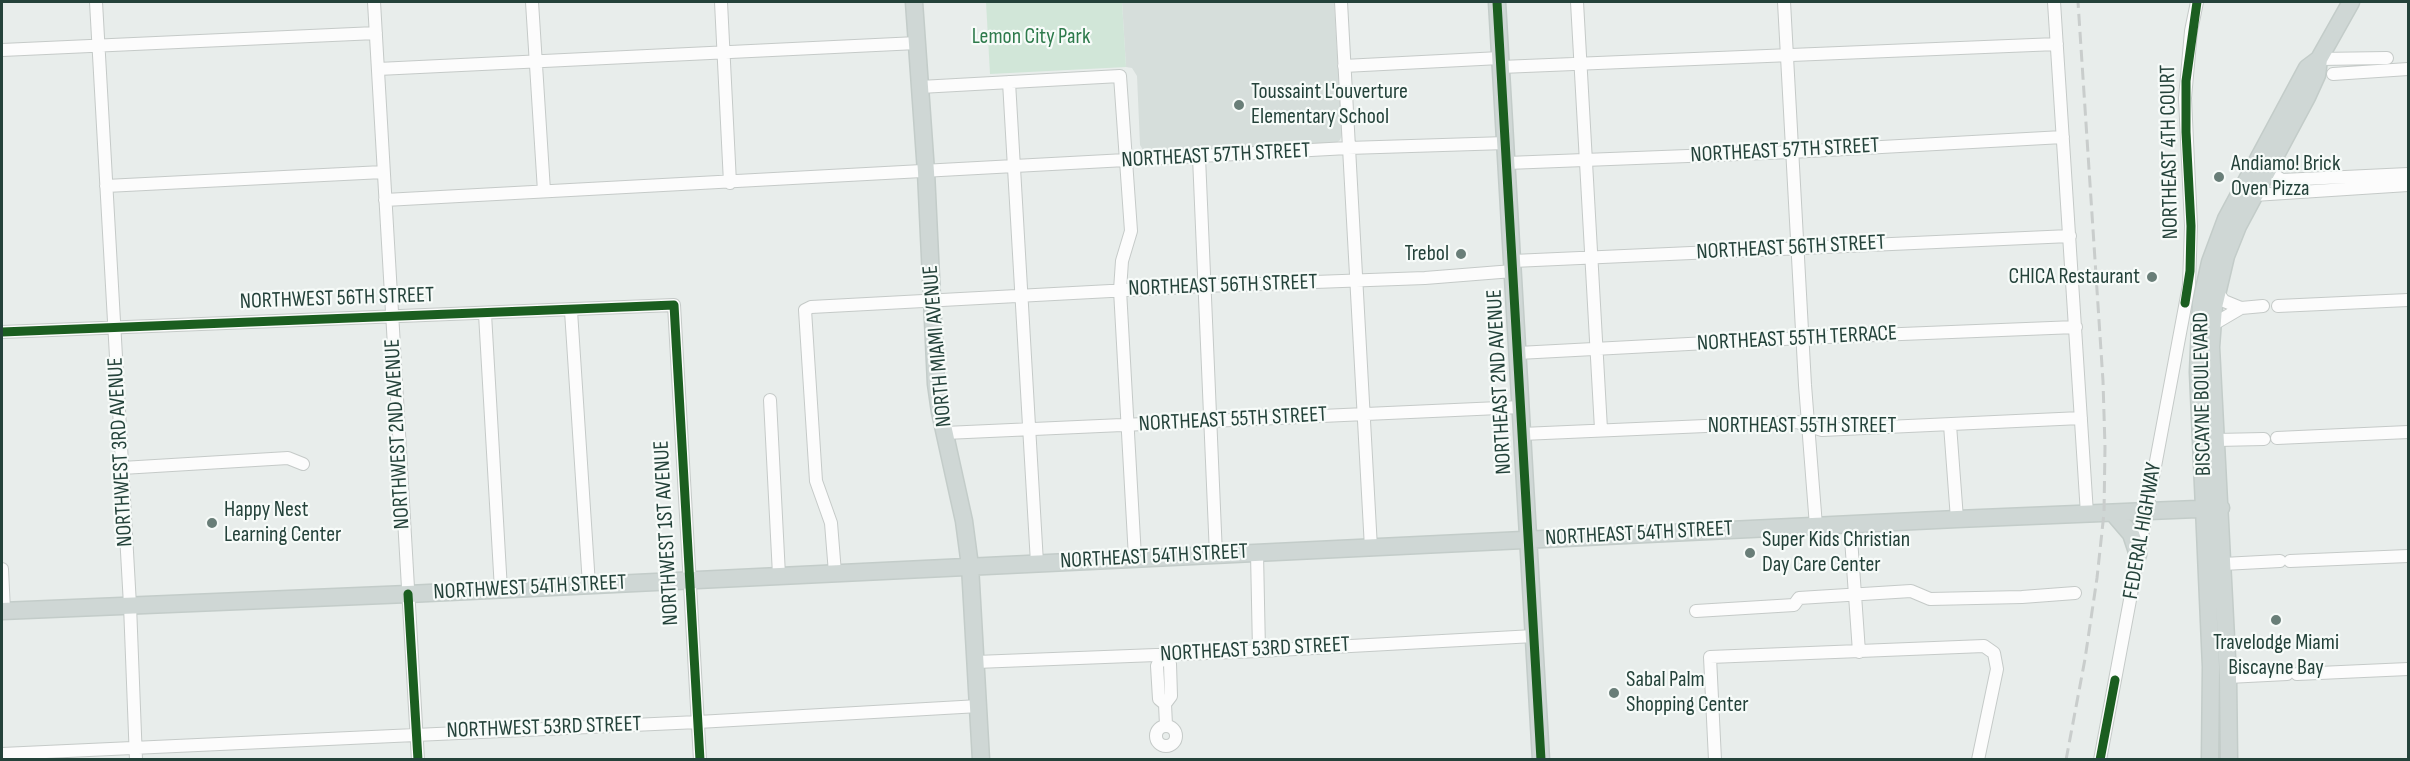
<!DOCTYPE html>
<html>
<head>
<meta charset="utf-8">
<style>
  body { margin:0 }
  #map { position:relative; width:2410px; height:761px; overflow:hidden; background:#e8edeb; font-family:"Sofia Sans Condensed",sans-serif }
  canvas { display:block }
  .frame { position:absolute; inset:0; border:3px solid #24423a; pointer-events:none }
</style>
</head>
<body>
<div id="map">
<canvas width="2410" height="761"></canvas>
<div class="frame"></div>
</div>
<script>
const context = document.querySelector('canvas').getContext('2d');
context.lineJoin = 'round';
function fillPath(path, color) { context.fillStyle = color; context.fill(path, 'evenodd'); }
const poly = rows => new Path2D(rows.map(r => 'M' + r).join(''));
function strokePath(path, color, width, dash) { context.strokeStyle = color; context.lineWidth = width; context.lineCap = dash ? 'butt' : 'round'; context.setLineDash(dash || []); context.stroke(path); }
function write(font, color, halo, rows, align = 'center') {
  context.font = font + ' "Sofia Sans Condensed",sans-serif'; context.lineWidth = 4.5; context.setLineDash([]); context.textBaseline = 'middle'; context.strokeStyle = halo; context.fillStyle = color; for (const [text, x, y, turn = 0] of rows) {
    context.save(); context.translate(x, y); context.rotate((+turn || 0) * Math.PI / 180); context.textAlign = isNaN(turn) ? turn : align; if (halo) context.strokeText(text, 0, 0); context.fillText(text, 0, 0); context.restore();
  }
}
fillPath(poly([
  [1122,2,1334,2,1342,135,1340,140,1335,144,1150,154,1143,150,1140,145,1137,76,1132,68,1126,67]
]), '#d6dedb');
fillPath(poly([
  [986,2,1122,2,1126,67,990,74]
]), '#d1e6d8');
const minor = poly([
  [96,2,130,605,136,760],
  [374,2,418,760],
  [532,2,544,191],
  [721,2,730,183],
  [1341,2,1371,548],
  [1577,2,1601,429],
  [1784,2,1805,385,1816,526],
  [2054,2,2087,514],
  [2,50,376,33],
  [2319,59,2387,58],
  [1344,66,1500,58],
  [1501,67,2057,44],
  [378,69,917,43],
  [2333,74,2408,69],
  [1009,82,1037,563],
  [920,87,1120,76,1131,231,1122,261,1120,290,1135,558],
  [1199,157,1216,555],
  [1507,163,1791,152,2063,137],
  [2269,166,2271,173,2282,180,2408,174],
  [106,186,383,172],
  [2254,195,2408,185],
  [385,200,1348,148,1506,143],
  [1513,261,2070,236],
  [2217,292,2224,301,2241,308],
  [2278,306,2408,300],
  [571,311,589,585],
  [485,314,501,590],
  [2212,325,2241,308,2263,306],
  [2,332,674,305,700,760],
  [1518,353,1802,338,2076,327],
  [770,400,779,575],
  [1950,425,1957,519],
  [945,433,1521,407],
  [1522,434,1797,422,1822,430,2081,418],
  [2277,438,2408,432],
  [2216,440,2264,439],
  [122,468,288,458,303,464],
  [1850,524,1859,652],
  [1257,553,1259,651],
  [2290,561,2408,556],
  [2223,564,2280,561],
  [2,569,4,611],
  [835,573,831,523,816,481,805,310,811,307,1204,286,1425,278,1513,271],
  [1696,611,1794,605,1799,598,1911,591,1930,599,2022,597,2075,593],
  [976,662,1259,651,1534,636],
  [2297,674,2408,669],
  [2228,677,2287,674],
  [1165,704,1159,699,1157,666,1163,654,1170,664,1171,696,1165,704,1166,725],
  '1156 736a10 10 0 1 1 20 0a10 10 0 1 1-20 0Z',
  [2,754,698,722,979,706],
  [1715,760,1710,657,1984,646,1994,653,1997,669,1978,760],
  [2100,760,2189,285,2191,226,2185,98,2191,31,2197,2]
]);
const major = poly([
  [914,2,926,172,936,384,940,412,964,521,970,566,981,760],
  [1497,2,1541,760],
  [2113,513,2131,534,2138,555],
  [2,611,408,594,1957,519,2221,508],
  [2210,760,2211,667,2198,372,2201,303,2210,262,2226,219,2307,68,2319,59],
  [2229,760,2228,677,2211,347,2214,307,2226,256,2238,226,2307,97,2317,75,2319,59,2351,2]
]);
strokePath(minor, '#c5cac8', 14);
strokePath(major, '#c3ccc9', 19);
strokePath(minor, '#fcfcfc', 12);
strokePath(major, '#cfd7d5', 16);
strokePath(poly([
  [2066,760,2085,659,2097,578,2104,513,2105,447,2103,381,2078,2]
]), '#c9cdcc', 3, [12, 6]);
strokePath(poly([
  [1497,2,1541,760],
  [2185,303,2190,271,2191,226,2186,132,2186,81,2197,2],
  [2,332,674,305,700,760],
  [408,594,418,760],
  [2100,760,2115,680]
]), '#1b5e20', 9);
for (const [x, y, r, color] of [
  [1239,105,6,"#697e78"],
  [2219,177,6,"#697e78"],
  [1461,254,6,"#697e78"],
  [2152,277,6,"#697e78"],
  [212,523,6,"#697e78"],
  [1750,553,6,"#697e78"],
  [2276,620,6,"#697e78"],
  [1614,693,6,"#697e78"]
]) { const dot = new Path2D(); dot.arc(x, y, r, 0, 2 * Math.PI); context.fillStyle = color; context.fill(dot); strokePath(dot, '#f7fbf9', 2); }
write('22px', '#2d7a4b', '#f7fbf9', [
  ["Lemon City Park",1031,37]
]);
write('22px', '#24423a', '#f7fbf9', [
  ["Toussaint L'ouverture",1251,92],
  ["Elementary School",1251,117],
  ["Andiamo! Brick",2231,164],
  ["Oven Pizza",2231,189],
  ["Trebol",1449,254,"right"],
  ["CHICA Restaurant",2140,277,"right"],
  ["Happy Nest",224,510],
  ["Learning Center",224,535],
  ["Super Kids Christian",1762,540],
  ["Day Care Center",1762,565],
  ["Travelodge Miami",2276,643,"center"],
  ["Biscayne Bay",2276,668,"center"],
  ["Sabal Palm",1626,680],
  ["Shopping Center",1626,705]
], 'left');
write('22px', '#24423a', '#f7fbf9', [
  ["NORTHEAST 57TH STREET",1785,151,-3],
  ["NORTHEAST 4TH COURT",2170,152,-91],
  ["NORTHEAST 57TH STREET",1216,156,-3],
  ["NORTHEAST 56TH STREET",1791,248,-3],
  ["NORTHEAST 56TH STREET",1223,286,-2],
  ["NORTHWEST 56TH STREET",337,299,-2],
  ["NORTHEAST 55TH TERRACE",1797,339,-3],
  ["NORTH MIAMI AVENUE",938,346,-95],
  ["NORTHEAST 2ND AVENUE",1500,382,-93],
  ["BISCAYNE BOULEVARD",2203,394,-91],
  ["NORTHEAST 55TH STREET",1233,420,-3],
  ["NORTHEAST 55TH STREET",1802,426],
  ["NORTHWEST 2ND AVENUE",398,434,-93],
  ["NORTHWEST 3RD AVENUE",121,452,-93],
  ["FEDERAL HIGHWAY",2143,531,-80],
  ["NORTHWEST 1ST AVENUE",667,533,-93],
  ["NORTHEAST 54TH STREET",1639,534,-3],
  ["NORTHEAST 54TH STREET",1154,557,-3],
  ["NORTHWEST 54TH STREET",530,588,-3],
  ["NORTHEAST 53RD STREET",1255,650,-3],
  ["NORTHWEST 53RD STREET",544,728,-2]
]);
</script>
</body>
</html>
